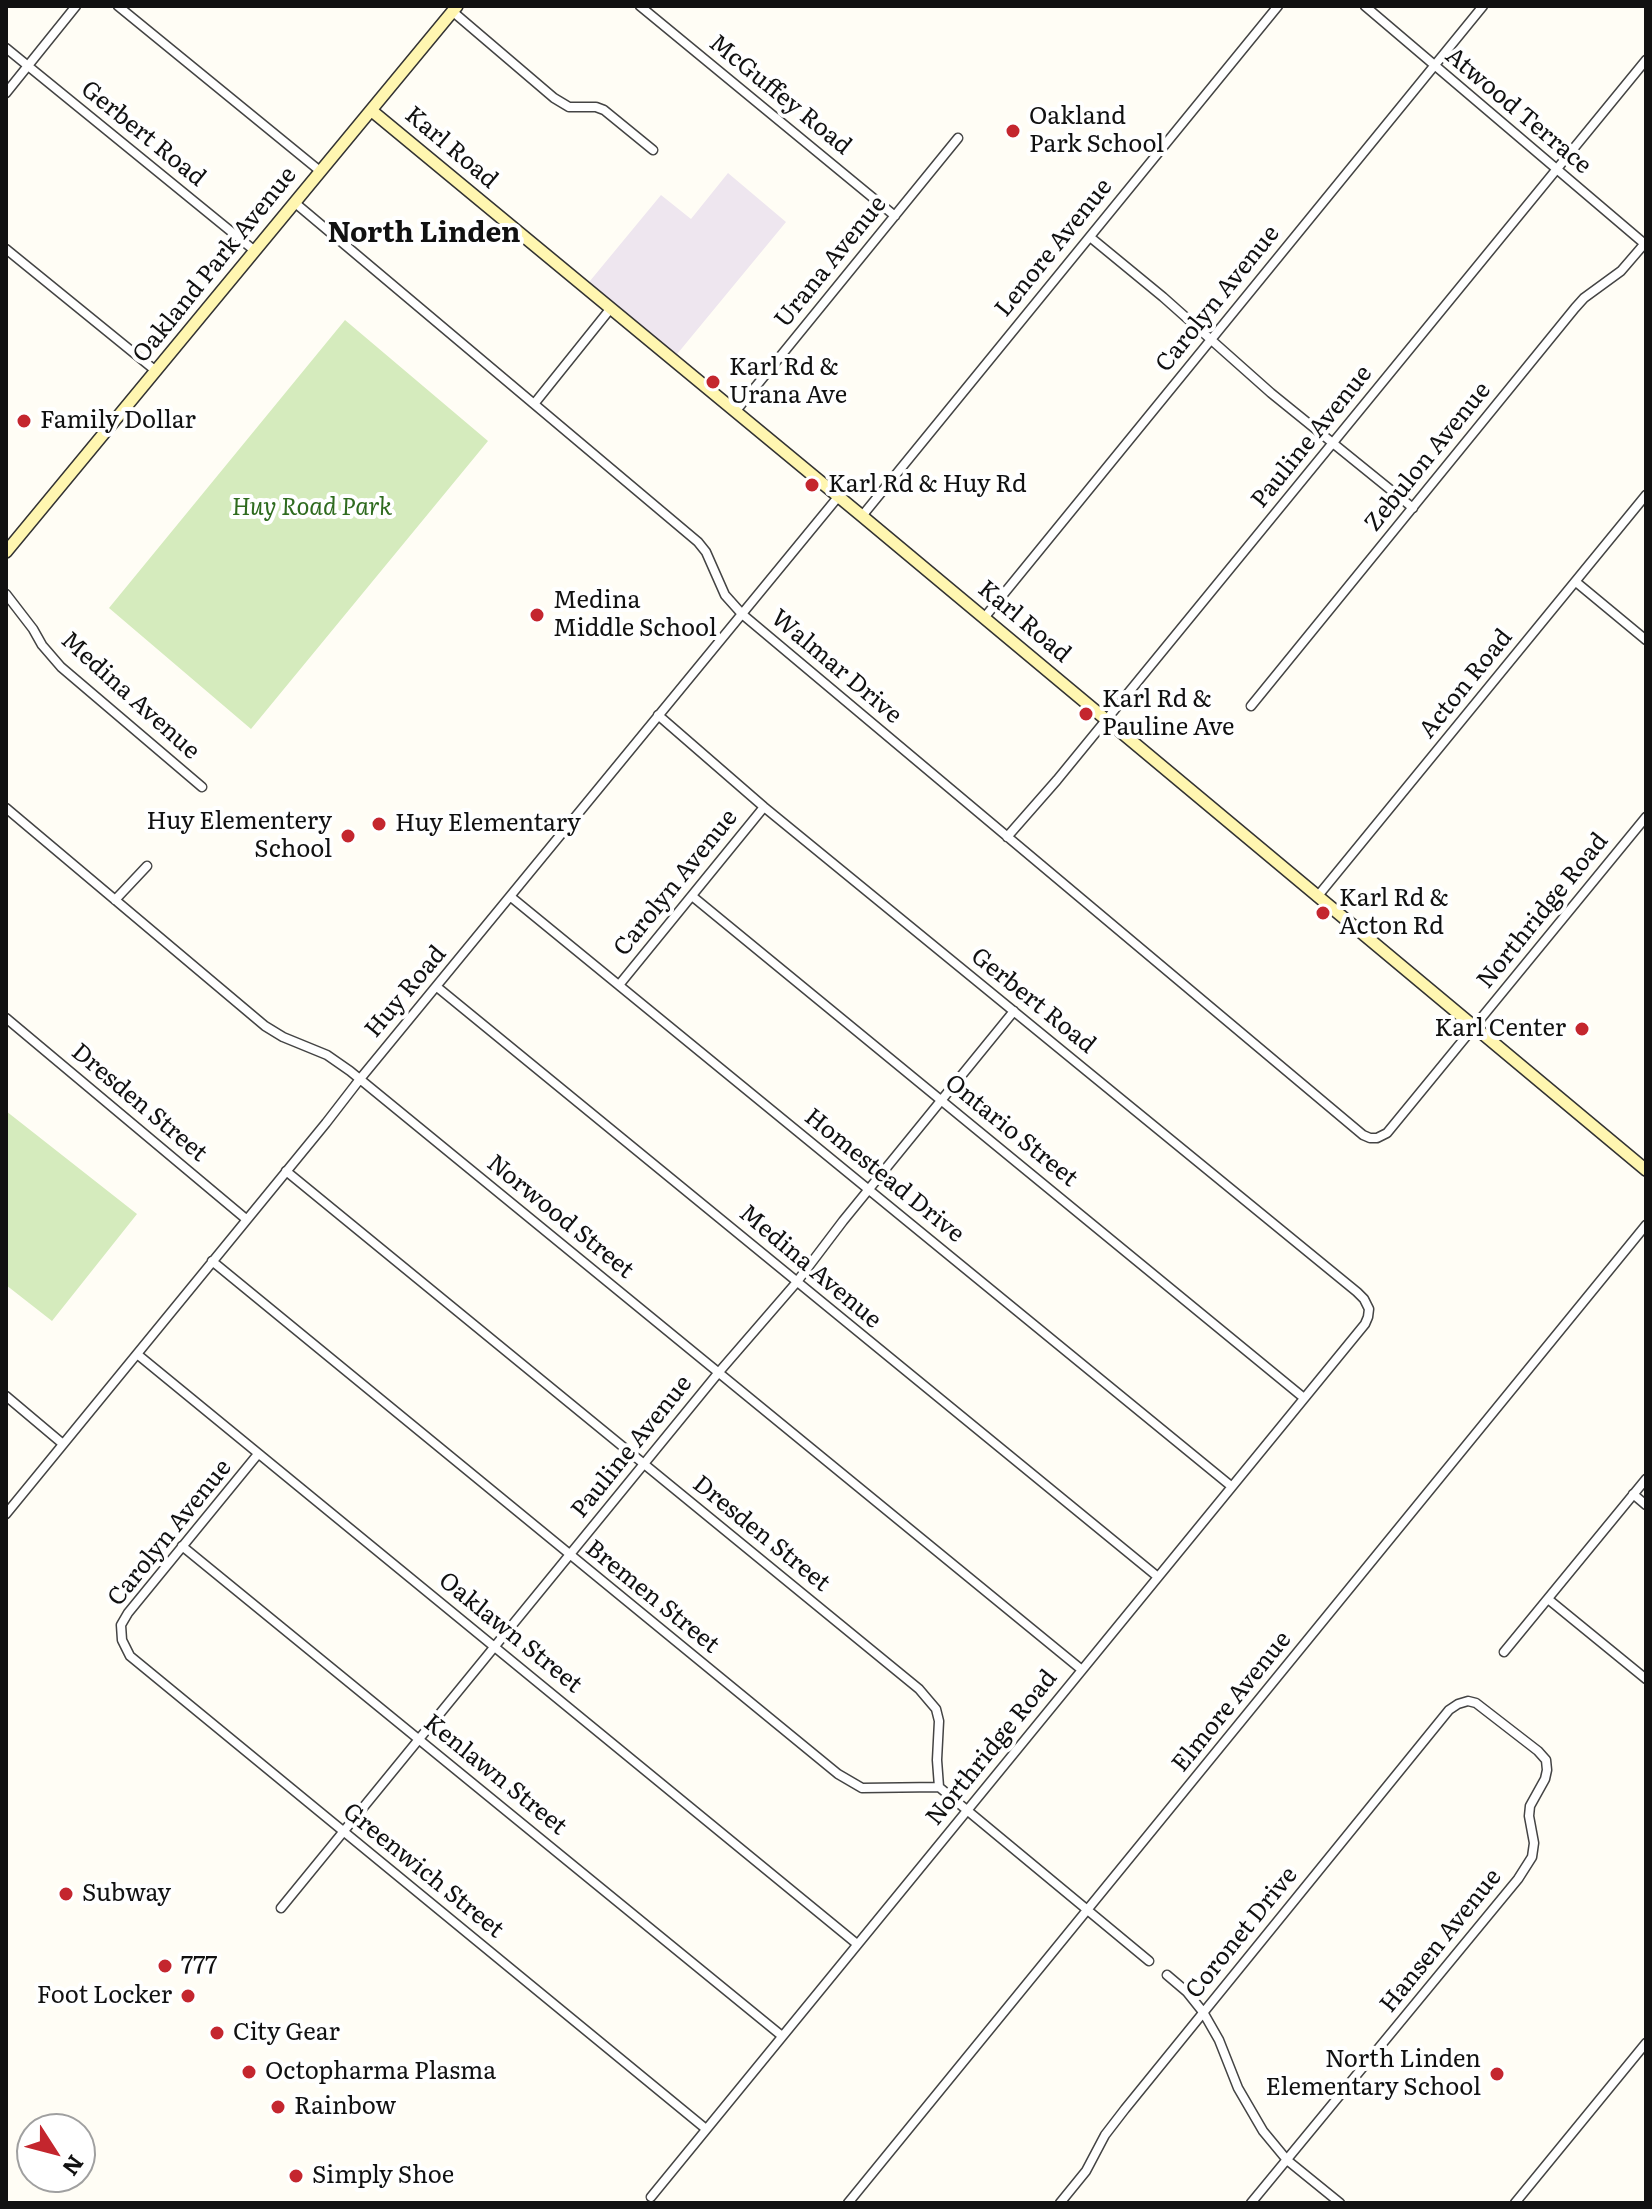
<!DOCTYPE html>
<html>
<head>
<meta charset="utf-8">
<style>
  body { margin:0 }
  #map { position:relative; width:1652px; height:2209px; overflow:hidden; background:#fffdf5; font-family:Literata,serif }
  canvas { display:block }
  .frame { position:absolute; inset:0; border:8px solid #111; pointer-events:none }
  .north { position:absolute; left:16px; top:2113px; width:80px; height:80px; box-sizing:border-box; background:#fff; border:2px solid #a0a0a0; border-radius:50%; rotate:126deg; font-size:22px; font-weight:700; line-height:32px; text-align:center; color:#111 }
  .north::after { content:''; display:block; margin:auto; width:28px; height:36px; background:#c4262e; clip-path:polygon(50% 0,100% 100%,50% 72%,0 100%) }
</style>
</head>
<body>
<div id="map">
<canvas width="1652" height="2209"></canvas>
<div class="frame"></div>
<div class="north">N</div>
</div>
<script>
const context = document.querySelector('canvas').getContext('2d');
context.lineJoin = 'round';
function fillPath(path, color) { context.fillStyle = color; context.fill(path, 'evenodd'); }
const poly = rows => new Path2D(rows.map(r => 'M' + r).join(''));
function strokePath(path, color, width, dash) { context.strokeStyle = color; context.lineWidth = width; context.lineCap = dash ? 'butt' : 'round'; context.setLineDash(dash || []); context.stroke(path); }
function write(font, color, halo, rows, align = 'center') {
  context.font = font + ' Literata,serif'; context.lineWidth = 8; context.setLineDash([]); context.textBaseline = 'middle'; context.strokeStyle = halo; context.fillStyle = color; for (const [text, x, y, turn = 0] of rows) {
    context.save(); context.translate(x, y); context.rotate((+turn || 0) * Math.PI / 180); context.textAlign = isNaN(turn) ? turn : align; if (halo) context.strokeText(text, 0, 0); context.fillText(text, 0, 0); context.restore();
  }
}
fillPath(poly([
  [728,173,786,222,673,359,585,287,661,195,691,219]
]), '#eee6ef');
fillPath(poly([
  [345,320,488,441,251,729,109,608],
  [6,1111,137,1214,52,1321,6,1285]
]), '#d5ebbd');
const street = poly([
  [118,6,320,171],
  [640,6,895,216],
  [1365,6,1646,245],
  [452,11,554,98,569,107,596,107,604,110,653,150],
  [6,48,255,251],
  [6,93,76,6],
  [294,202,698,542,706,552,725,595,742,614,1363,1135,1370,1138,1377,1138,1387,1133,1646,817],
  [1090,237,1163,297,1271,393,1413,508],
  [6,249,156,371],
  [534,404,611,308],
  [735,412,958,138],
  [862,516,1278,6],
  [1576,582,1646,640],
  [6,594,33,629,42,645,61,667,202,787],
  [984,618,1483,6],
  [1251,706,1575,308,1584,298,1621,271,1646,242],
  [6,808,265,1026,283,1037,327,1055,350,1071,1082,1670],
  [1007,837,1057,780,1646,60],
  [692,896,1304,1398],
  [511,897,1231,1486],
  [1317,897,1646,495],
  [115,900,147,866],
  [619,985,764,807],
  [437,987,1158,1577],
  [6,1018,246,1219],
  [286,1171,919,1689,936,1709,939,1721,937,1760,939,1787,1149,1961],
  [212,1261,838,1774,862,1788,939,1787],
  [137,1354,857,1944],
  [6,1396,63,1444],
  [258,1454,128,1613,121,1625,122,1640,130,1656,706,2129],
  [1633,1494,1646,1505],
  [6,1514,326,1123,360,1079,838,497],
  [182,1546,782,2036],
  [1548,1599,1646,1679],
  [1504,1652,1646,1479],
  [281,1908,719,1372,796,1283,843,1221,1014,1011],
  [1167,1975,1187,1992,1203,2012,1219,2040,1238,2088,1263,2131,1287,2160,1340,2203],
  [651,2197,1365,1324,1368,1317,1369,1309,1364,1299,1357,1292,764,807,658,715],
  [848,2203,1646,1225],
  [1060,2203,1086,2171,1105,2135,1125,2109,1449,1710,1458,1704,1468,1701,1476,1703,1538,1751,1546,1760,1547,1770,1545,1779,1530,1806,1529,1816,1534,1843,1532,1857,1518,1879,1251,2203],
  [1515,2203,1646,2043]
]);
const secondary = poly([
  [372,111,862,516,1646,1170],
  [6,552,457,6]
]);
strokePath(street, '#444', 11);
strokePath(secondary, '#333', 14);
strokePath(street, '#fff', 8);
strokePath(secondary, '#fff6b0', 11);
for (const [x, y, r, color] of [
  [1013,131,8,"#c4262e"],
  [713,382,8,"#c4262e"],
  [24,421,8,"#c4262e"],
  [812,485,8,"#c4262e"],
  [537,615,8,"#c4262e"],
  [1086,714,8,"#c4262e"],
  [379,824,8,"#c4262e"],
  [348,836,8,"#c4262e"],
  [1323,913,8,"#c4262e"],
  [1582,1029,8,"#c4262e"],
  [66,1894,8,"#c4262e"],
  [165,1966,8,"#c4262e"],
  [188,1996,8,"#c4262e"],
  [217,2033,8,"#c4262e"],
  [249,2072,8,"#c4262e"],
  [1497,2074,8,"#c4262e"],
  [278,2107,8,"#c4262e"],
  [296,2176,8,"#c4262e"]
]) { const dot = new Path2D(); dot.arc(x, y, r, 0, 2 * Math.PI); context.fillStyle = color; context.fill(dot); strokePath(dot, '#fff', 3); }
write('24px', '#111', '#fff', [
  ["McGuffey Road",780,95,39],
  ["Atwood Terrace",1518,111,40],
  ["Gerbert Road",143,134,39],
  ["Karl Road",451,148,40],
  ["Lenore Avenue",1054,248,-51],
  ["Urana Avenue",831,262,-51],
  ["Oakland Park Avenue",215,265,-51],
  ["Carolyn Avenue",1218,299,-51],
  ["Pauline Avenue",1312,437,-51],
  ["Zebulon Avenue",1428,457,-51],
  ["Karl Road",1024,622,40],
  ["Walmar Drive",836,667,40],
  ["Acton Road",1466,684,-51],
  ["Medina Avenue",130,696,42],
  ["Carolyn Avenue",676,883,-51],
  ["Northridge Road",1543,911,-51],
  ["Huy Road",406,992,-50],
  ["Gerbert Road",1033,1001,39],
  ["Dresden Street",139,1103,40],
  ["Ontario Street",1011,1131,39],
  ["Homestead Drive",884,1176,39],
  ["Norwood Street",560,1217,39],
  ["Medina Avenue",810,1267,40],
  ["Pauline Avenue",632,1447,-51],
  ["Carolyn Avenue",170,1533,-51],
  ["Dresden Street",761,1534,39],
  ["Bremen Street",652,1597,39],
  ["Oaklawn Street",510,1633,39],
  ["Elmore Avenue",1232,1702,-51],
  ["Northridge Road",992,1748,-51],
  ["Kenlawn Street",495,1775,39],
  ["Greenwich Street",423,1871,39],
  ["Coronet Drive",1242,1933,-51],
  ["Hansen Avenue",1441,1941,-51]
]);
write('24px', '#111', '#fff', [
  ["Oakland",1029,117],
  ["Park School",1029,145],
  ["Karl Rd &",729,368],
  ["Urana Ave",729,396],
  ["Family Dollar",40,421],
  ["Karl Rd & Huy Rd",828,485],
  ["Medina",553,601],
  ["Middle School",553,629],
  ["Karl Rd &",1102,700],
  ["Pauline Ave",1102,728],
  ["Huy Elementery",332,822,"right"],
  ["School",332,850,"right"],
  ["Huy Elementary",395,824],
  ["Karl Rd &",1339,899],
  ["Acton Rd",1339,927],
  ["Karl Center",1566,1029,"right"],
  ["Subway",82,1894],
  ["777",181,1966],
  ["Foot Locker",172,1996,"right"],
  ["City Gear",233,2033],
  ["North Linden",1481,2060,"right"],
  ["Elementary School",1481,2088,"right"],
  ["Octopharma Plasma",265,2072],
  ["Rainbow",294,2107],
  ["Simply Shoe",312,2176]
], 'left');
write('italic 24px', '#2f6b1f', '#fff', [
  ["Huy Road Park",312,508]
]);
write('bold 28px', '#111', '#fff', [
  ["North Linden",424,234]
]);
</script>
</body>
</html>
